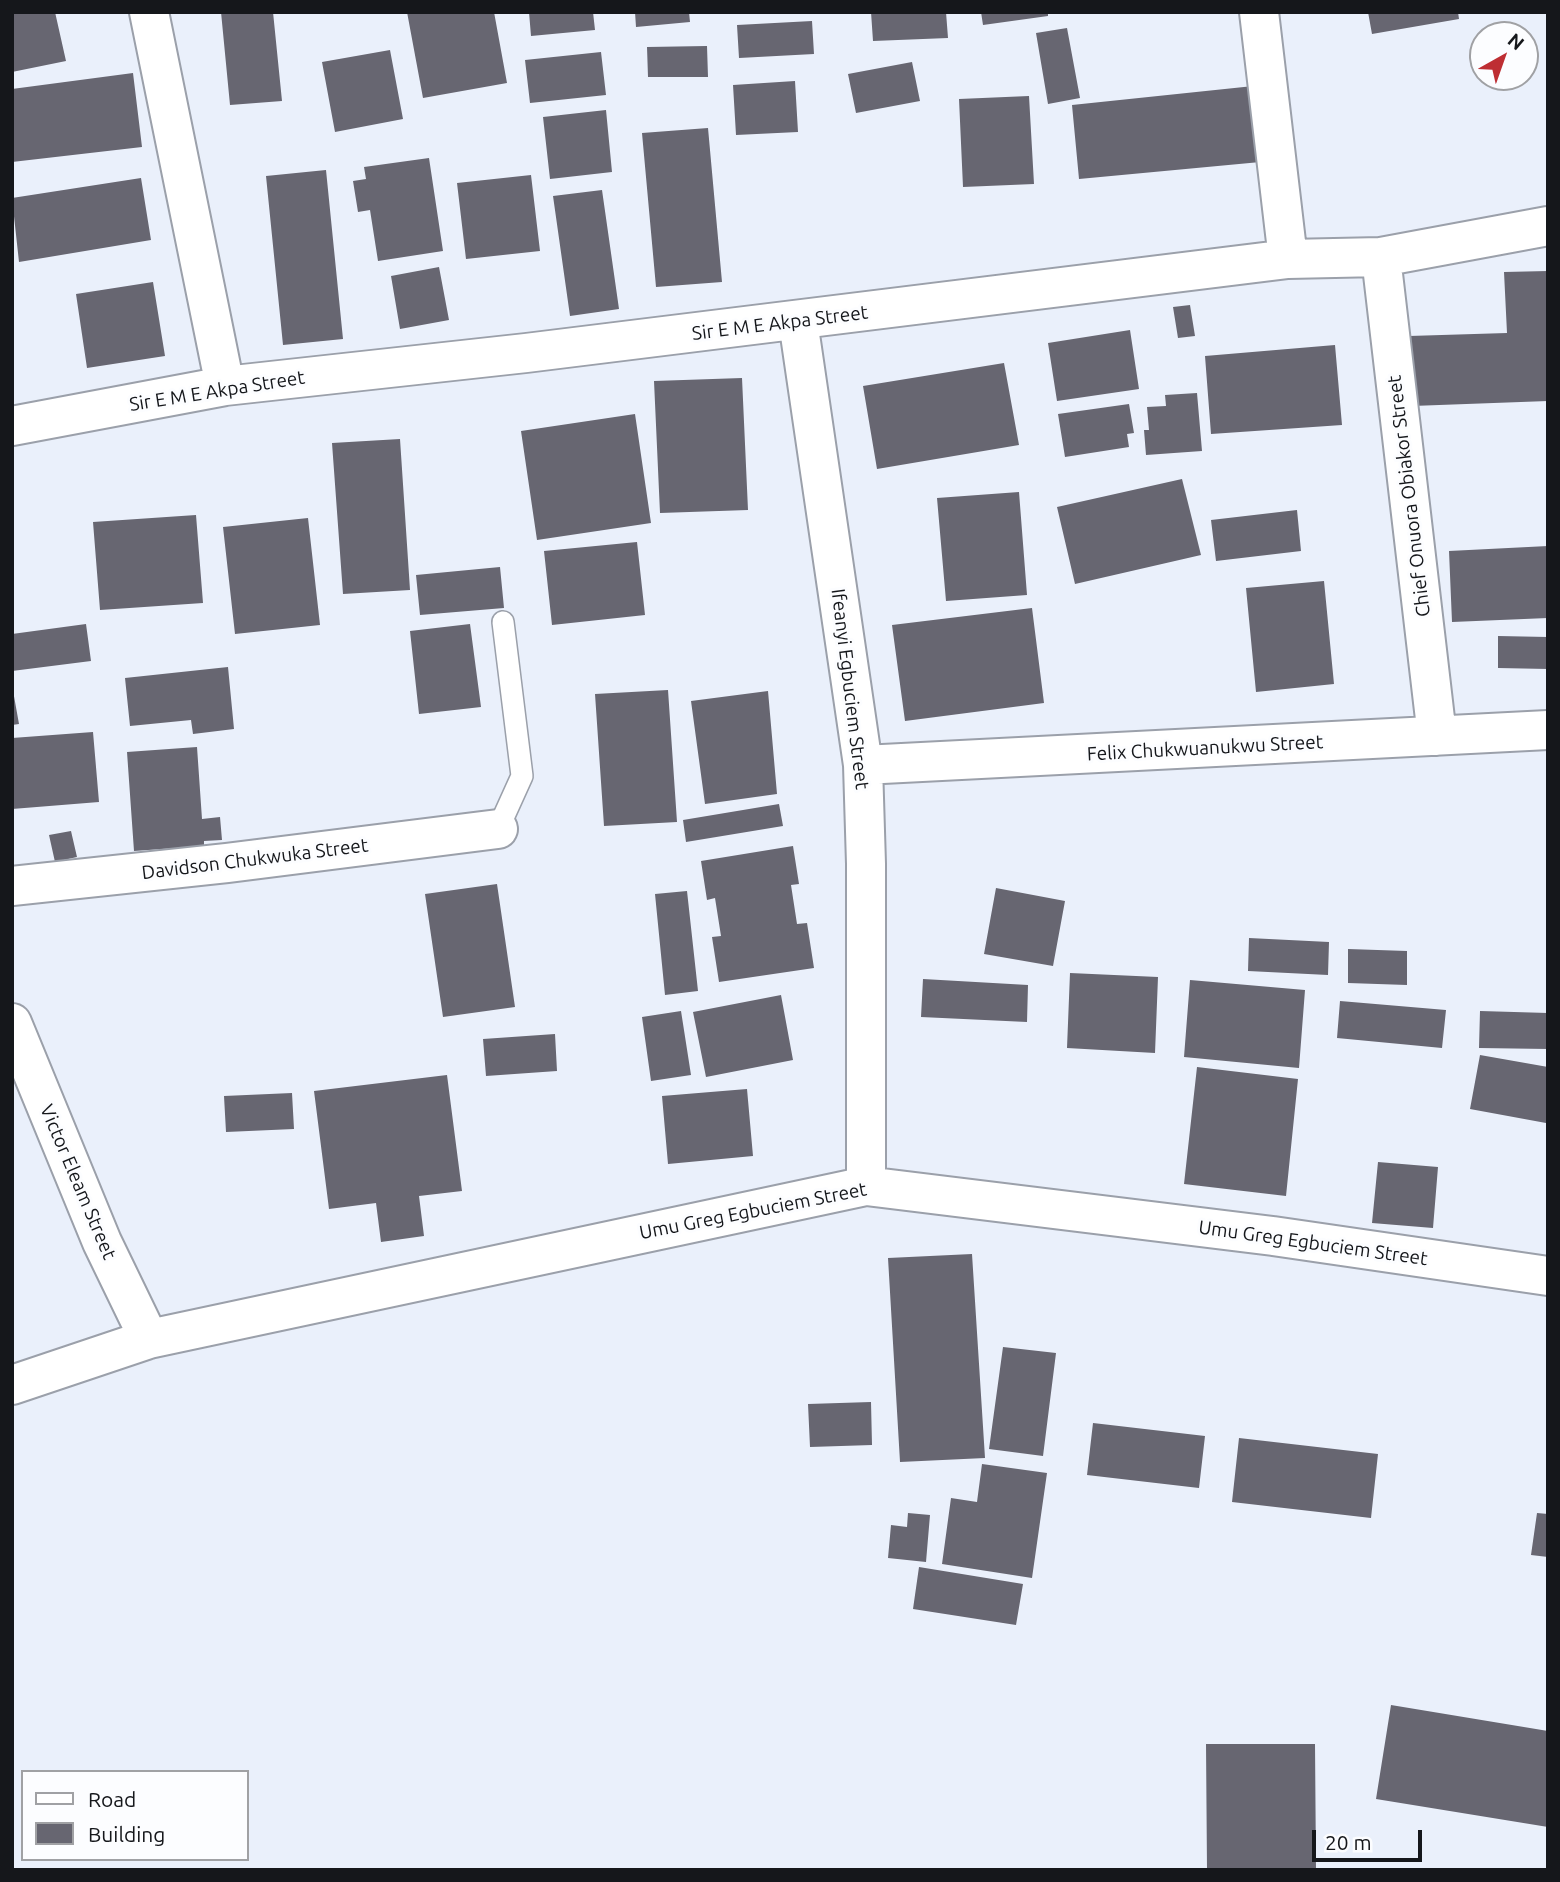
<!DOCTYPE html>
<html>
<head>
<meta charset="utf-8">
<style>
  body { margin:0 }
  #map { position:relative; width:1560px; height:1882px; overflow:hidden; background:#eaf0fb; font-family:Ubuntu,sans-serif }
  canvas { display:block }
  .frame { position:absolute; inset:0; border:14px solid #15171b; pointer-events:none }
  .legend { position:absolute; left:21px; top:1770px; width:228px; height:91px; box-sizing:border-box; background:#fcfdff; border:2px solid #a0a1a4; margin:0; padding:9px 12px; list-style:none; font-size:21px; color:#15171b }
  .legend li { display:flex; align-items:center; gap:14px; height:35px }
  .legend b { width:35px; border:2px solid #a0a1a4 }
  .north { position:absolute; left:1469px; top:21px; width:70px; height:70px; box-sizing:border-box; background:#fcfdff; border:2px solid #a0a1a4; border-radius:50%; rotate:40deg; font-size:19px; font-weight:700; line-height:28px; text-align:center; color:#15171b }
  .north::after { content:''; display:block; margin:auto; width:24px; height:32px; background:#be2e33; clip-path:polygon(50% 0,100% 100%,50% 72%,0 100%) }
  .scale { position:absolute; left:1312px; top:1830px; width:110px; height:32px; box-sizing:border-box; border:4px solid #15171b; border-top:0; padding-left:9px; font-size:21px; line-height:24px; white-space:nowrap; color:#15171b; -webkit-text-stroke:5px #fcfdff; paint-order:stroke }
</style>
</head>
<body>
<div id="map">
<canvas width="1560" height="1882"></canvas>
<div class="frame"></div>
<ul class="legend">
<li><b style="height:9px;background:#fff"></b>Road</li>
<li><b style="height:19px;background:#676671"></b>Building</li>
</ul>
<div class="north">N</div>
<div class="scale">20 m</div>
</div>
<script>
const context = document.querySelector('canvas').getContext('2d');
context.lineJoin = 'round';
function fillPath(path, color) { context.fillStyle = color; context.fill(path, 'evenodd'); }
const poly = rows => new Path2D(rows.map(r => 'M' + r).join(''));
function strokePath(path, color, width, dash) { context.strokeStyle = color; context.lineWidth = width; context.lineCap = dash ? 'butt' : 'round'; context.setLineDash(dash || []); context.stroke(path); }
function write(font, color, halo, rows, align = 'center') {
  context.font = font + ' Ubuntu,sans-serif'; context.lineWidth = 6; context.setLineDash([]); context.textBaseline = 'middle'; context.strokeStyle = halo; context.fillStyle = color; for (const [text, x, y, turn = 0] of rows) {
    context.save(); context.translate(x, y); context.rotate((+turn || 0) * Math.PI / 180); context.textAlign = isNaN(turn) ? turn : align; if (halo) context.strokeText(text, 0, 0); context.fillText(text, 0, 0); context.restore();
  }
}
fillPath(poly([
  [12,12,55,12,66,61,12,72],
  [221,12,273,12,282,101,230,105],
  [407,12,494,12,507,83,423,98],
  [529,12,593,12,595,30,531,36],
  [635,12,689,12,690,22,636,27],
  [871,12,946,12,948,38,873,41],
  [981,12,1048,12,1048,16,983,25],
  [1368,12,1458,12,1459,19,1372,34],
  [812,21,814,54,739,58,737,25],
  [1067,28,1080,98,1048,104,1036,33],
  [707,46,708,77,648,77,647,47],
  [390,50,403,119,335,132,322,62],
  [601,52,606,95,530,103,525,60],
  [912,62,920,101,856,113,848,74],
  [133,73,142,147,12,162,12,89],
  [795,81,798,132,736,135,733,85],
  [1263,85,1271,161,1079,179,1072,105],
  [1029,96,1034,184,963,187,959,99],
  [606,110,612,172,550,179,543,117],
  [708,128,722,282,656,287,642,133],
  [429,158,443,251,378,261,370,210,358,212,353,181,366,179,364,167],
  [326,170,343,339,283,345,266,176],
  [531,175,540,251,466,259,457,183],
  [141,178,151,240,19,262,12,198],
  [602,190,619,309,570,316,553,196],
  [439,267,449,320,400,329,391,276],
  [1548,271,1548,401,1412,406,1409,336,1507,333,1504,272],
  [153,282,165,356,87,368,76,294],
  [1190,305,1195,336,1178,338,1173,307],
  [1130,330,1139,389,1057,401,1048,343],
  [1335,345,1342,425,1211,434,1205,356],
  [1004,363,1019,445,877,469,863,386],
  [742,378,748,510,660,513,654,381],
  [1197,393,1202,451,1146,455,1144,430,1149,430,1147,407,1166,406,1165,395],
  [1129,404,1134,433,1127,434,1129,447,1065,457,1058,414],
  [635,414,651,523,537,540,521,431],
  [400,439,410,590,343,594,332,443],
  [1182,479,1201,555,1075,584,1057,507],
  [1019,492,1027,595,946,601,937,498],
  [1297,510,1301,551,1216,561,1211,520],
  [196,515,203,603,100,610,93,522],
  [308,518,320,625,235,634,223,527],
  [637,542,645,615,552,625,544,551],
  [1548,546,1548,618,1452,622,1449,551],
  [500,567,504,608,420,615,416,575],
  [1324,581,1334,684,1256,692,1246,588],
  [1032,608,1044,703,905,721,892,625],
  [86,624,91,661,12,671,12,634],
  [470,624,481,707,419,714,410,631],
  [1498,636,1548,637,1548,669,1498,668],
  [228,667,234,729,193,734,191,720,130,726,125,678],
  [12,685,19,724,12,725],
  [668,690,677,822,604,826,595,694],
  [768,691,777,794,705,804,691,701],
  [93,732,99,802,12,809,12,738],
  [197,747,202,819,220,817,222,840,204,841,204,846,134,851,127,752],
  [779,804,783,826,686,842,683,820],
  [71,831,77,857,55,862,49,835],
  [793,846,799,884,791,885,797,924,807,923,814,968,719,982,712,937,721,936,715,898,707,900,701,861],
  [497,884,515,1007,443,1017,425,894],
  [996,888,1065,901,1053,966,984,954],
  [687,891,698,991,665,995,655,894],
  [1249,938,1329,942,1328,975,1248,971],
  [1348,949,1407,951,1407,985,1348,983],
  [1070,973,1158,977,1155,1053,1067,1048],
  [923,979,1028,985,1027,1022,921,1017],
  [1190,980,1305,990,1299,1068,1184,1057],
  [781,995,793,1060,706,1077,693,1012],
  [1340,1001,1446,1010,1442,1048,1337,1038],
  [681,1011,691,1075,651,1081,642,1017],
  [1480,1011,1548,1013,1548,1049,1479,1048],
  [555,1034,557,1071,486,1076,483,1039],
  [1480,1055,1548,1067,1546,1123,1470,1109],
  [1197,1067,1298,1079,1286,1196,1184,1184],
  [447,1075,462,1191,419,1196,424,1236,381,1242,376,1203,329,1209,314,1091],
  [747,1089,753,1156,668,1164,662,1096],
  [292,1093,294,1129,226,1132,224,1096],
  [1378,1162,1438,1167,1433,1228,1372,1223],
  [972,1254,985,1458,900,1462,888,1258],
  [1003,1347,1056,1353,1043,1456,989,1449],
  [871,1402,872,1445,810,1447,808,1404],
  [1093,1423,1205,1436,1199,1488,1087,1475],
  [1239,1438,1378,1454,1371,1518,1232,1502],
  [982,1464,1047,1473,1032,1578,942,1564,951,1498,977,1502],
  [908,1513,930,1515,926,1562,888,1558,891,1525,907,1527],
  [1537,1513,1548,1514,1548,1557,1531,1555],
  [919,1567,1023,1584,1016,1625,913,1609],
  [1391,1705,1548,1731,1548,1827,1376,1799],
  [1206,1744,1315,1744,1316,1870,1207,1870]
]), '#676671');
const service = poly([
  [498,829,522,776,503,622]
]);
const minor = poly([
  [149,12,225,386],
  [1259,12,1288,259],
  [1381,257,1437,736],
  [798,321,863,765,866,864,866,1186],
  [12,426,225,386,526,353,1288,259,1381,257,1548,226],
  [863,765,1548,730],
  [12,886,227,863,498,829],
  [12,1023,102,1242,149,1339],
  [12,1385,149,1339,866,1186,1273,1236,1548,1276]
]);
strokePath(service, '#9ba0aa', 24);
strokePath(minor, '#9ba0aa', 42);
strokePath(service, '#fff', 21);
strokePath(minor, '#fff', 38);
write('19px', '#15171b', '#fcfdff', [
  ["Sir E M E Akpa Street",780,323,-7],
  ["Sir E M E Akpa Street",217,391,-9],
  ["Chief Onuora Obiakor Street",1409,496,-97],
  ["Ifeanyi Egbuciem Street",850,689,83],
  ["Felix Chukwuanukwu Street",1205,748,-3],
  ["Davidson Chukwuka Street",255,859,-7],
  ["Victor Eleam Street",78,1182,67],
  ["Umu Greg Egbuciem Street",753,1211,-11],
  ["Umu Greg Egbuciem Street",1313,1243,8]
]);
</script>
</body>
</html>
